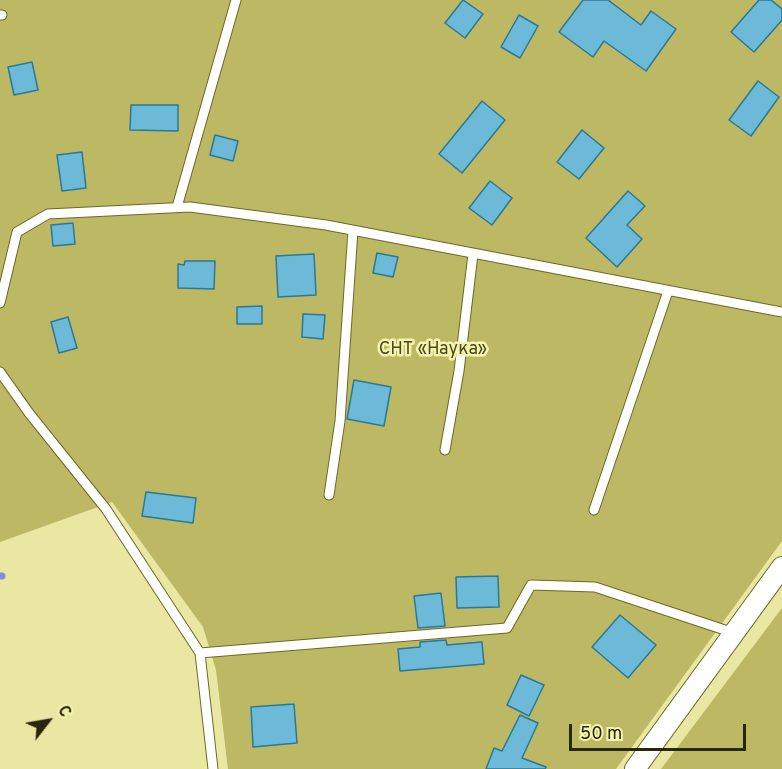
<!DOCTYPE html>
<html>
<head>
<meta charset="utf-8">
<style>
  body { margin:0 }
  #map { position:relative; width:782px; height:769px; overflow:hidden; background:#e9e7a2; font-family:Overpass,sans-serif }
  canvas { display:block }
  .north { position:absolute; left:18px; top:691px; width:60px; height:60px; -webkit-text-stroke:4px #f6f4af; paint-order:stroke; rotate:59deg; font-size:16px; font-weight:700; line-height:24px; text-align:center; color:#28260b }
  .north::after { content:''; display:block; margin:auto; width:21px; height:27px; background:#28260b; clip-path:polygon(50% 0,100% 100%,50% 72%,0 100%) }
  .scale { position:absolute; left:569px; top:724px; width:177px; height:27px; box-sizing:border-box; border:3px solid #28260b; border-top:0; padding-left:8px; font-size:18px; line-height:21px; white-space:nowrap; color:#28260b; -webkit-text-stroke:4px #f6f4af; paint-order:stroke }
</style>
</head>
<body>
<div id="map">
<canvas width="782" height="769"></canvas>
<div class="north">С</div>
<div class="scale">50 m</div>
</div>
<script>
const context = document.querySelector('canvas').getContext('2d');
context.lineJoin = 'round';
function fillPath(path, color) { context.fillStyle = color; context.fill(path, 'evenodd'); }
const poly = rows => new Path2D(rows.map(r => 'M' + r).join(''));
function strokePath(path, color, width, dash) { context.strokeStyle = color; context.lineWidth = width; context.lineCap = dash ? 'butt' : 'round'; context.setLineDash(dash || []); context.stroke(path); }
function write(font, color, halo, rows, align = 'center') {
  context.font = font + ' Overpass,sans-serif'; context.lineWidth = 5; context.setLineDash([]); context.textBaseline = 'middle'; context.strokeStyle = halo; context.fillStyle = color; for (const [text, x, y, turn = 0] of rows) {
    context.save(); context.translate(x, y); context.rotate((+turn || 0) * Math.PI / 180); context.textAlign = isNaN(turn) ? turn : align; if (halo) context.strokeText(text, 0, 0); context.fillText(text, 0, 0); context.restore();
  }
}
fillPath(poly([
  [0,0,782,0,782,541,616,769,228,769,216,670,203,627,112,502,0,542],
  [782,608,782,769,661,769]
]), '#bcb863');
strokePath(poly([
  [0,576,2,576]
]), '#8e85e3', 7);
const building = poly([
  [463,0,483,14,465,38,445,23,463,0],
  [583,0,608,0,641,25,651,11,676,29,646,71,604,41,593,57,559,32,583,0],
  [759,0,771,0,782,9,782,20,754,52,731,32,759,0],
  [519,15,538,26,520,58,501,47,519,15],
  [32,62,38,90,14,95,8,67,32,62],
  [758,81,779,97,751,136,729,120,758,81],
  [482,101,505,120,462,173,439,154,482,101],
  [131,105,178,105,178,131,130,130,131,105],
  [582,130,604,148,579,179,557,162,582,130],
  [215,135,238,141,233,161,210,155,215,135],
  [82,152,86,188,62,191,57,155,82,152],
  [490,181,512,198,492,225,469,208,490,181],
  [628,191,645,206,627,225,642,239,617,267,586,238,628,191],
  [73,223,75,244,53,246,51,225,73,223],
  [377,253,398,257,393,277,373,273,377,253],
  [314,254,316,295,278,297,276,256,314,254],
  [185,261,215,261,214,289,178,288,178,264,184,265,185,261],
  [262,306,262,324,237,324,237,307,262,306],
  [303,314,325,315,323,339,302,337,303,314],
  [68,317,77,348,59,353,51,322,68,317],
  [354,380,391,387,384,426,347,419,354,380],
  [146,492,196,498,193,523,142,516,146,492],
  [498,576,499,607,457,608,456,577,498,576],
  [441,593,445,626,418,628,414,596,441,593],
  [620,615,656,645,628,678,592,647,620,615],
  [446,640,447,645,482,642,484,664,400,671,398,649,420,647,420,642,446,640],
  [521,675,544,685,529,716,507,705,521,675],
  [294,704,297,743,253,747,251,707,294,704],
  [520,715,538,723,522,758,546,767,545,769,486,769,494,748,502,751,520,715]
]);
fillPath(building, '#6db9d8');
strokePath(building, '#2a7996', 1.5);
const lane = poly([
  [0,15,2,15],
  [177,207,236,0],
  [0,303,17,232,48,214,190,207,326,225,782,312],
  [0,372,29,413,106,509,200,653,507,628,531,585,595,587,734,633],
  [445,450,459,371,473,254],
  [329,495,340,421,353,230],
  [594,510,668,291],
  [200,653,213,769]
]);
const street = poly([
  [635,769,782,567]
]);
strokePath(lane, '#6c6926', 11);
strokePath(street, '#6c6926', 22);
strokePath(lane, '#fff', 9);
strokePath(street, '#fff', 20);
write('18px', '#4b4919', '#f6f4af', [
  ["СНТ «Наука»",433,350]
]);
</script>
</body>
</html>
